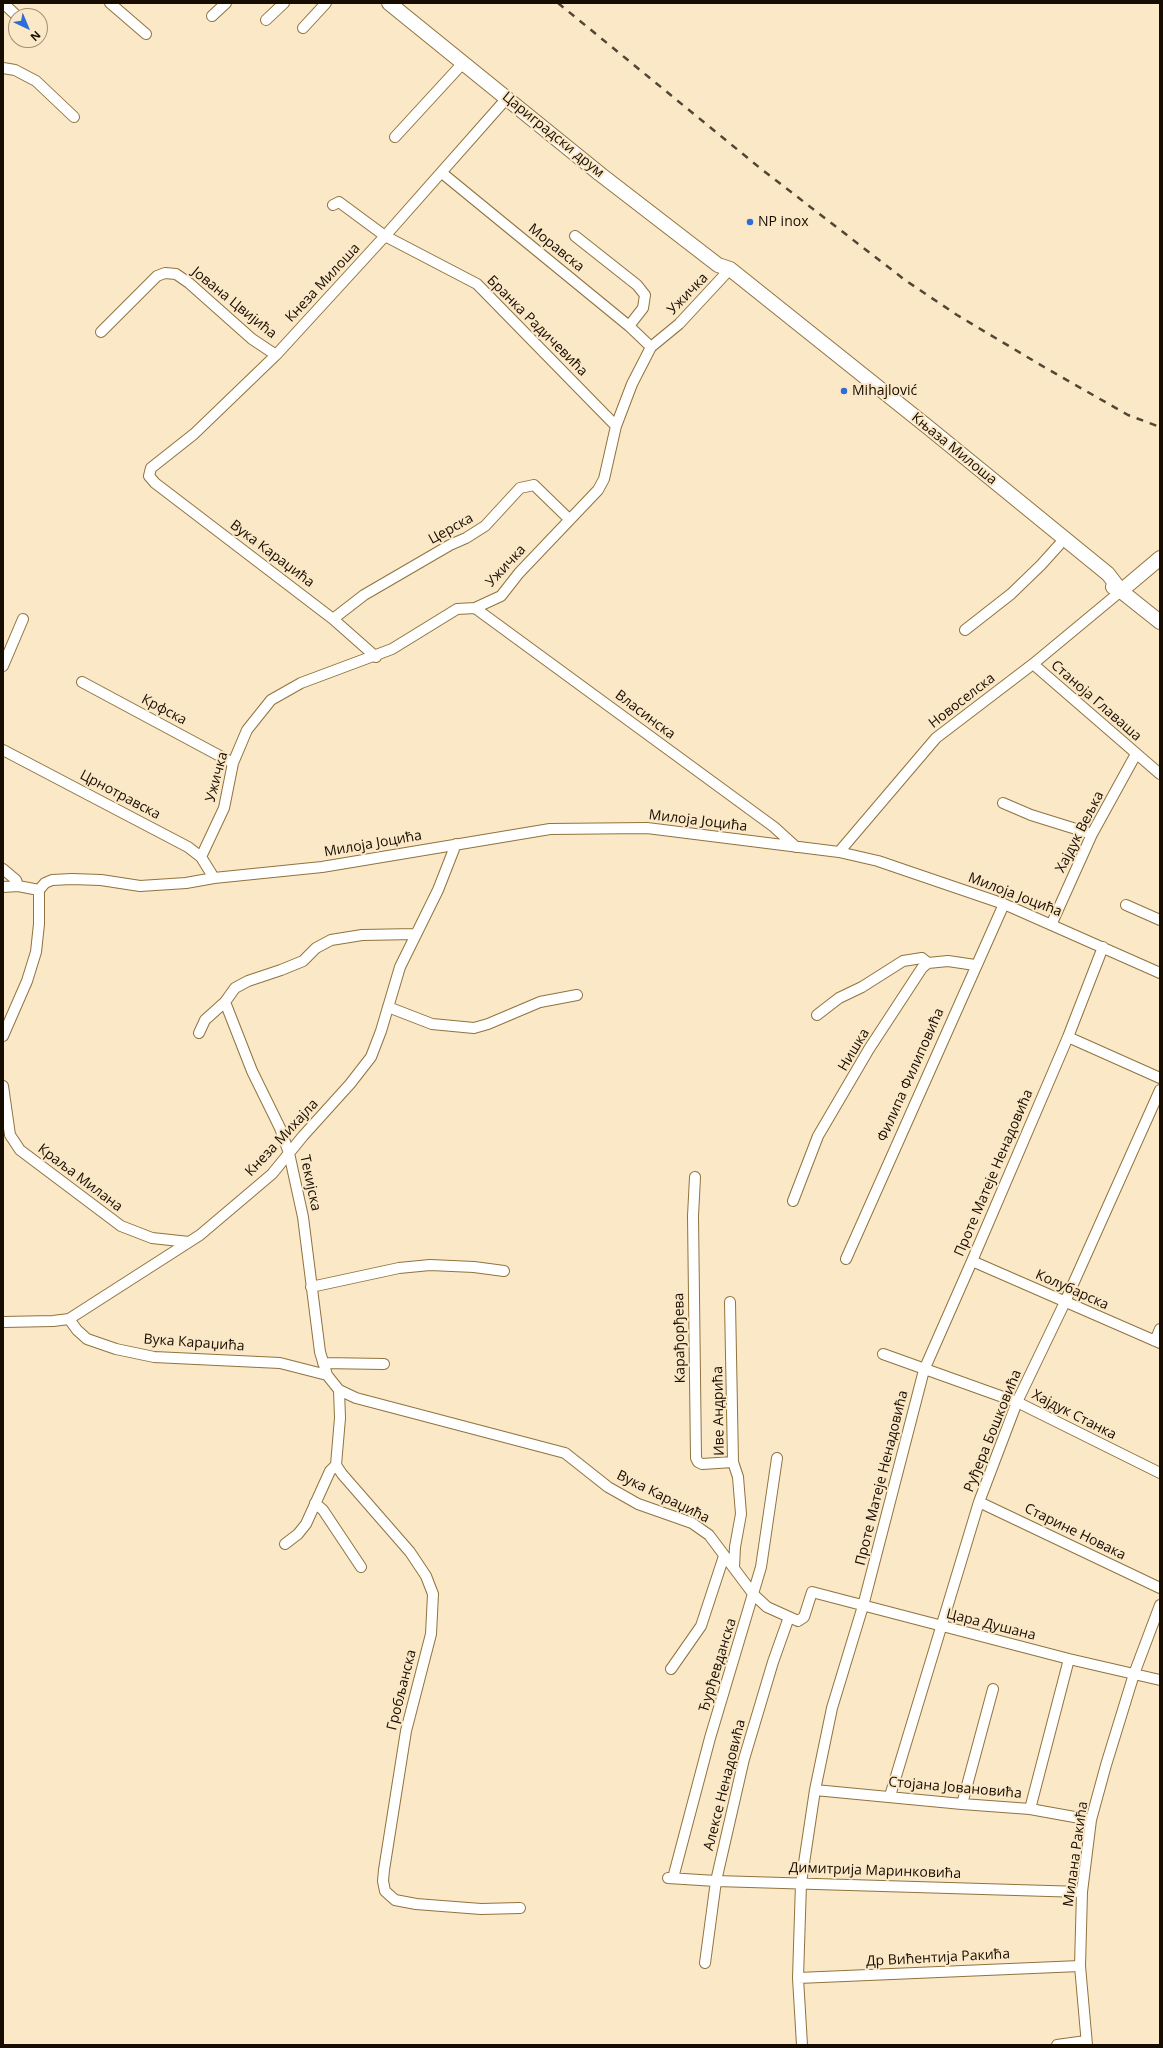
<!DOCTYPE html>
<html>
<head>
<meta charset="utf-8">
<style>
  body { margin:0 }
  #map { position:relative; width:1163px; height:2048px; overflow:hidden; background:#fbe8c7; font-family:"Open Sans",sans-serif }
  canvas { display:block }
  .frame { position:absolute; inset:0; border:4px solid #170c00; pointer-events:none }
  .north { position:absolute; left:8px; top:8px; width:40px; height:40px; box-sizing:border-box; background:#fbe8c7; border:1px solid #a09077; border-radius:50%; rotate:136deg; font-size:11px; font-weight:700; line-height:16px; text-align:center; color:#170c00 }
  .north::after { content:''; display:block; margin:auto; width:14px; height:18px; background:#2e6cd9; clip-path:polygon(50% 0,100% 100%,50% 72%,0 100%) }
</style>
</head>
<body>
<div id="map">
<canvas width="1163" height="2048"></canvas>
<div class="frame"></div>
<div class="north">N</div>
</div>
<script>
const context = document.querySelector('canvas').getContext('2d');
context.lineJoin = 'round';
const poly = rows => new Path2D(rows.map(r => 'M' + r).join(''));
function strokePath(path, color, width, dash) { context.strokeStyle = color; context.lineWidth = width; context.lineCap = dash ? 'butt' : 'round'; context.setLineDash(dash || []); context.stroke(path); }
function write(font, color, halo, rows, align = 'center') {
  context.font = font + ' "Open Sans",sans-serif'; context.lineWidth = 4; context.setLineDash([]); context.textBaseline = 'middle'; context.strokeStyle = halo; context.fillStyle = color; for (const [text, x, y, turn = 0] of rows) {
    context.save(); context.translate(x, y); context.rotate((+turn || 0) * Math.PI / 180); context.textAlign = isNaN(turn) ? turn : align; if (halo) context.strokeText(text, 0, 0); context.fillText(text, 0, 0); context.restore();
  }
}
const minor = poly([
  [3,3,17,16],
  [110,3,146,34],
  [212,16,226,3],
  [266,20,284,3],
  [303,28,326,3],
  [3,68,15,70,36,81,74,117],
  [395,137,463,63],
  [442,173,629,326,651,347],
  [333,205,339,202,385,236,477,284,616,426],
  [575,236,637,285,645,295,643,308,629,326],
  [101,332,157,276,165,273,176,274,189,283,252,339,276,355],
  [475,608,774,827,796,847],
  [333,619,364,595,450,545,466,538,485,526,520,488,534,485,569,519],
  [965,630,1011,594,1041,565,1059,545],
  [376,657,333,619,155,483,149,476,151,468,194,434,276,355,385,236,507,98],
  [1033,664,1160,774],
  [3,666,23,619],
  [82,682,233,763],
  [3,750,188,847,201,857,214,878],
  [1003,803,1031,815,1092,834],
  [839,852,936,738,1033,664,1121,591],
  [201,857,224,808,233,763,247,730,271,700,301,683,392,649,457,609,475,608,501,596,519,573,598,490,604,479,616,426,632,384,651,347,679,324,730,269],
  [3,869,16,880,18,886],
  [3,887,18,886,39,890,45,883,52,880,72,879,101,880,140,886,186,883,214,878,322,867,550,829,647,828,839,852,878,861,1004,904,1160,973],
  [1126,905,1160,920],
  [1052,923,1092,834,1136,754],
  [225,1002,252,1071,280,1128,289,1153,303,1217,320,1352,327,1375,339,1390,356,1398,565,1453,608,1487,638,1504,692,1523,709,1535,754,1595,767,1607,798,1621,804,1617,812,1592,1069,1659,1160,1680],
  [388,1007,432,1024,474,1028,488,1024,540,1002,577,995],
  [817,1015,839,998,862,987,903,961,922,958,928,963],
  [199,1033,205,1020,225,1002,235,988,248,981,281,970,303,961,316,948,331,940,362,935,415,934],
  [3,1036,27,981,36,952,39,924,39,890],
  [1068,1037,1160,1078],
  [3,1086,10,1135,20,1150,121,1226,152,1238,189,1242],
  [695,1177,693,1216,696,1458,698,1462,702,1464,733,1462],
  [793,1201,818,1136,869,1049,922,968,928,963,948,961,975,965],
  [846,1259,1004,904],
  [972,1261,1160,1343],
  [311,1287,399,1268,430,1265,474,1267,504,1271],
  [730,1302,733,1462,738,1477,741,1514,735,1547,734,1567],
  [69,1319,77,1330,87,1339,116,1349,154,1357,280,1363,327,1375],
  [3,1322,53,1321,69,1319,200,1235,272,1174,303,1136,350,1084,371,1057,381,1031,400,967,438,890,456,844],
  [1155,1341,1160,1329],
  [883,1354,1017,1402,1160,1473],
  [323,1363,384,1364],
  [339,1390,340,1418,336,1465,342,1474,410,1552,426,1576,433,1594,431,1634,406,1731,384,1870,383,1881,385,1891,395,1900,416,1904,481,1909,520,1908],
  [979,1502,1160,1588],
  [315,1503,323,1510,361,1567],
  [285,1544,298,1534,306,1524,330,1471,336,1465],
  [671,1669,701,1626,724,1556],
  [815,1790,962,1804,1030,1809,1091,1820],
  [890,1796,979,1502,1017,1402,1065,1302,1160,1090],
  [962,1804,993,1689],
  [1030,1809,1069,1659],
  [668,1878,716,1881,1082,1892],
  [673,1878,710,1738,761,1567,777,1458],
  [705,1963,716,1881,744,1759,773,1662,789,1617],
  [798,1978,1080,1966],
  [802,2045,798,1978,801,1883,815,1790,832,1708,863,1606,924,1370,972,1261,1068,1037,1103,947],
  [1057,2045,1086,2041],
  [1087,2045,1080,1966,1082,1892,1091,1820,1106,1765,1134,1674,1160,1605]
]);
const secondary = poly([
  [389,3,600,174,718,265,730,269,929,428,1108,574,1121,591],
  [1113,587,1121,591,1160,622],
  [1121,591,1160,558]
]);
strokePath(minor, '#90733e', 12);
strokePath(secondary, '#90733e', 16);
strokePath(minor, '#fff', 10);
strokePath(secondary, '#fff', 14);
strokePath(poly([
  [558,3,760,168,905,280,957,315,1044,367,1128,415,1160,427]
]), '#524533', 2.5, [7, 7]);
for (const [x, y, r, color] of [
  [750,222,4,"#2e6cd9"],
  [844,391,4,"#2e6cd9"]
]) { const dot = new Path2D(); dot.arc(x, y, r, 0, 2 * Math.PI); context.fillStyle = color; context.fill(dot); strokePath(dot, '#fbe8c7', 1.5); }
write('14px', '#170c00', '#fbe8c7', [
  ["Цариградски друм",553,135,39],
  ["Моравска",556,248,39],
  ["Кнеза Милоша",323,283,-47],
  ["Ужичка",688,294,-46],
  ["Јована Цвијића",234,303,39],
  ["Бранка Радичевића",537,326,45],
  ["Књаза Милоша",954,449,39],
  ["Церска",451,529,-29],
  ["Вука Караџића",272,554,37],
  ["Ужичка",506,566,-47],
  ["Новоселска",962,701,-38],
  ["Станоја Главаша",1096,701,41],
  ["Крфска",164,710,28],
  ["Власинска",645,715,37],
  ["Ужичка",217,777,-75],
  ["Црнотравска",120,795,28],
  ["Милоја Јоцића",698,821,7],
  ["Хајдук Вељка",1080,832,-63],
  ["Милоја Јоцића",373,844,-10],
  ["Милоја Јоцића",1015,895,21],
  ["Нишка",854,1050,-59],
  ["Филипа Филиповића",911,1075,-66],
  ["Кнеза Михајла",282,1138,-47],
  ["Проте Матеје Ненадовића",994,1173,-67],
  ["Краља Милана",80,1178,37],
  ["Текијска",310,1183,78],
  ["Колубарска",1072,1290,24],
  ["Карађорђева",680,1338,-91],
  ["Вука Караџића",194,1343,4],
  ["Иве Андрића",719,1411,-91],
  ["Хајдук Станка",1074,1415,27],
  ["Руђера Бошковића",993,1431,-68],
  ["Проте Матеје Ненадовића",882,1478,-76],
  ["Вука Караџића",663,1497,26],
  ["Старине Новака",1075,1532,26],
  ["Цара Душана",991,1625,14],
  ["Ђурђевданска",718,1665,-73],
  ["Гробљанска",402,1690,-76],
  ["Алексе Ненадовића",725,1785,-76],
  ["Стојана Јовановића",955,1788,5],
  ["Милана Ракића",1076,1854,-82],
  ["Димитрија Маринковића",875,1871,2],
  ["Др Вићентија Ракића",938,1958,-3]
]);
write('14px', '#170c00', '#fbe8c7', [
  ["NP inox",758,222],
  ["Mihajlović",852,391]
], 'left');
</script>
</body>
</html>
